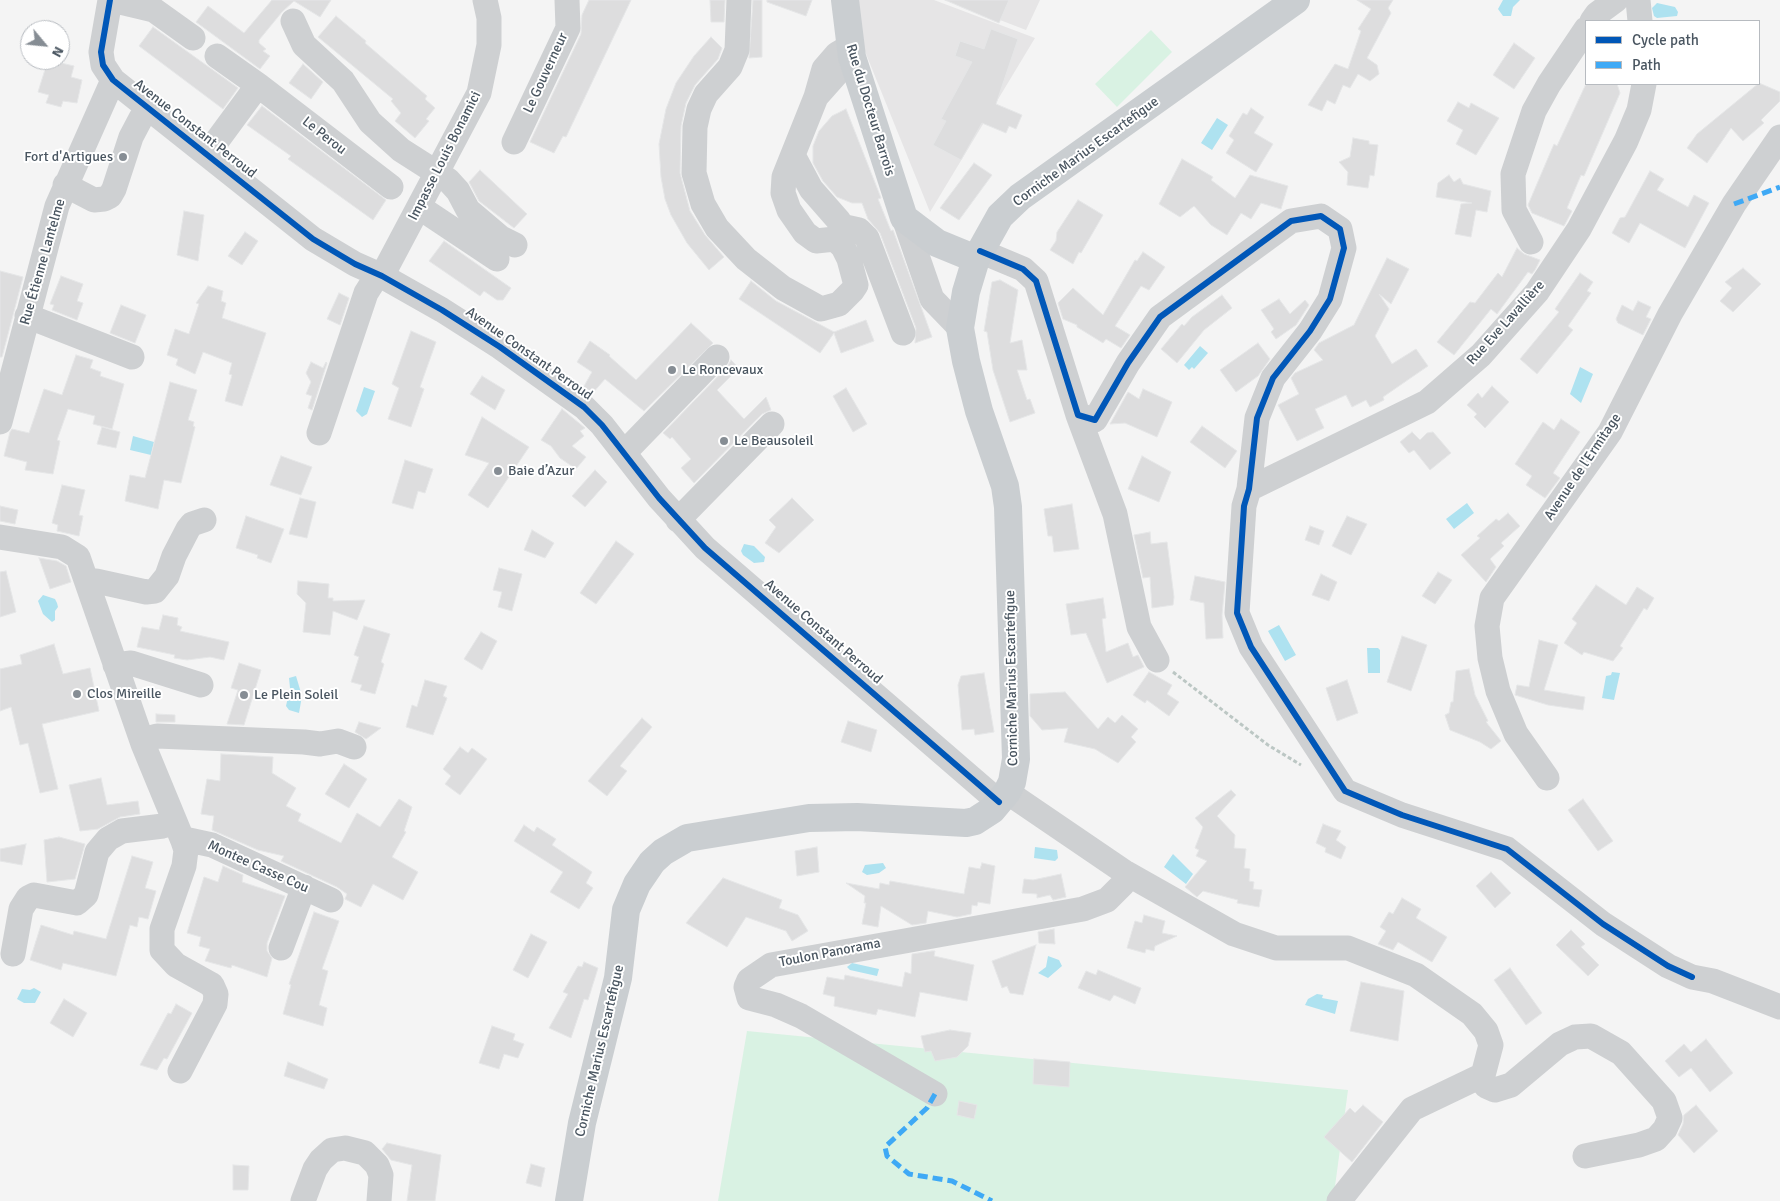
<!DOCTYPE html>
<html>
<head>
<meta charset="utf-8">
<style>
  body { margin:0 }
  #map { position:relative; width:1780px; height:1201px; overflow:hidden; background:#f4f4f4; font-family:Signika,sans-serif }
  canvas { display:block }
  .legend { position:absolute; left:1585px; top:20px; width:175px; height:65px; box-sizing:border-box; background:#fff; border:1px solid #b7bbc0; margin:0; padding:6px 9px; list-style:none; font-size:15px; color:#4a5661 }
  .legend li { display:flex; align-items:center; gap:10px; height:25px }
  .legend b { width:25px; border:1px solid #b7bbc0 }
  .north { position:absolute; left:20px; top:20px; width:50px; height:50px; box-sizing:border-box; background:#fff; border:1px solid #b7bbc0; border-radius:50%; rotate:118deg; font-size:14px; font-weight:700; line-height:20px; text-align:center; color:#4a5661 }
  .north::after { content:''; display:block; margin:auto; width:18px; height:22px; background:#868d94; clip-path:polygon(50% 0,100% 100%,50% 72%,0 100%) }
</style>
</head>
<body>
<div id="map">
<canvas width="1780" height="1201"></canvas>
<ul class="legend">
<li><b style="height:6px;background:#0057b8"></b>Cycle path</li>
<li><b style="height:6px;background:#3fa9f5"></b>Path</li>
</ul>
<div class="north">N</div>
</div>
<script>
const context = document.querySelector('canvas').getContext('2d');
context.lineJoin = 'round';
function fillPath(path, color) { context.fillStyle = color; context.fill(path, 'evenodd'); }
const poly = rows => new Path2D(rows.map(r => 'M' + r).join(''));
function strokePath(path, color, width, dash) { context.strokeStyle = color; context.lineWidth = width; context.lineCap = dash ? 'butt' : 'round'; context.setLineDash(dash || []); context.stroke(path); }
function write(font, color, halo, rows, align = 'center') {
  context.font = font + ' Signika,sans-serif'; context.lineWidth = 4; context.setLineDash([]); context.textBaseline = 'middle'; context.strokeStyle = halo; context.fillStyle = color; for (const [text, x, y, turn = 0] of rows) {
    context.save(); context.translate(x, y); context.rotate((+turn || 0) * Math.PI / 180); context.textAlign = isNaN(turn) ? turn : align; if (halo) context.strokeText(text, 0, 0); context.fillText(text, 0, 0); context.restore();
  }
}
fillPath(poly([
  [858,0,934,0,1035,38,930,212,862,44],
  [948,0,1040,0,1026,30]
]), '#e6e5e6');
fillPath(poly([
  [1151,30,1172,52,1117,107,1095,84],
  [747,1031,1348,1090,1333,1201,718,1201]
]), '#d9f2e3');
fillPath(poly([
  [1503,0,1520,0,1513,7,1511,16,1503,16,1498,9],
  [1657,3,1675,7,1678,12,1677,16,1657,18,1654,16,1652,8],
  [1217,118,1228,125,1212,150,1201,143],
  [1200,346,1208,353,1194,369,1192,367,1189,370,1184,365],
  [1580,367,1593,374,1581,403,1570,394],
  [364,387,375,391,367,414,362,417,356,411],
  [133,436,154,442,151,455,130,450],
  [1467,503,1474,513,1454,529,1446,519],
  [744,544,754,546,765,557,764,562,754,563,743,555,741,551],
  [43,595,55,599,57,603,58,607,55,611,55,620,52,622,43,614,38,601],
  [1279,625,1296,655,1285,661,1268,631],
  [1367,648,1378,648,1380,650,1380,673,1368,673],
  [1612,672,1620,673,1614,700,1602,698,1606,676,1611,675],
  [296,676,302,696,299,713,289,710,286,706,290,688,289,678],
  [1035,847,1057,850,1058,858,1055,861,1034,858],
  [1173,854,1193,874,1186,884,1164,867],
  [883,863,886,868,879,873,867,875,862,872,865,865],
  [1048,956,1059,960,1062,966,1048,978,1038,973,1046,967],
  [852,963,879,969,877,976,850,970,847,967],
  [34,988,41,992,35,1003,24,1003,17,999,22,989,30,990],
  [1317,994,1323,995,1322,998,1338,1001,1335,1014,1305,1005,1308,999]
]), '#aee2f0');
const building = poly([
  [272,0,331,0,320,17,294,1,282,12,259,40,259,43,266,49,263,51,270,56,260,69,196,22,208,6,244,33,272,0],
  [589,0,631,0,566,137,563,136,554,153,530,142,581,34,582,15,589,0],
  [710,0,725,0,724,22,711,22,710,0],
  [753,0,762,0,762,57,749,58,753,0],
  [767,0,812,0,806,16,767,2,767,0],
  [945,0,1009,0,999,23,945,0],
  [1357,0,1393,0,1388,8,1391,13,1367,58,1377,65,1379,74,1370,81,1358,74,1350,88,1343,85,1335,104,1327,100,1322,111,1308,105,1335,64,1348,69,1361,31,1358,29,1371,9,1357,0],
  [336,16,366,41,365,43,427,96,425,99,435,108,426,119,429,121,415,138,395,121,401,113,391,101,393,99,318,37,336,16],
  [153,27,238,88,223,109,139,46,153,27],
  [991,29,1018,39,996,104,1022,115,1016,129,1009,126,1006,133,982,123,961,160,933,145,946,121,941,119,972,62,955,56,960,41,984,49,991,29],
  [711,37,722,48,718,59,695,85,686,103,681,126,680,173,690,211,705,235,724,257,709,270,687,243,671,215,665,199,661,177,659,144,666,109,676,83,694,56,711,37],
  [1514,43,1535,58,1514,89,1493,75,1514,43],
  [48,60,74,66,71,77,82,80,77,103,63,101,61,107,46,103,49,95,38,92,48,60],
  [303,64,323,82,311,99,289,83,303,64],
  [1759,83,1780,92,1780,101,1761,120,1764,123,1743,141,1731,128,1707,163,1687,148,1697,134,1759,83],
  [1586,84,1617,84,1620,93,1584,176,1581,175,1567,208,1572,211,1564,226,1532,213,1528,205,1554,144,1557,146,1586,84],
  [1458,102,1469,108,1471,103,1499,118,1476,155,1456,144,1463,130,1447,121,1458,102],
  [262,106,386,200,373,220,288,159,291,156,247,125,262,106],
  [1251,108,1264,117,1254,133,1273,144,1256,172,1226,153,1234,140,1229,136,1243,113,1247,115,1251,108],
  [846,109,881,198,878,199,891,231,893,230,932,337,915,343,916,328,880,233,868,219,862,203,852,203,837,197,823,181,813,163,813,146,819,131,832,116,846,109],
  [1353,138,1369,141,1369,144,1378,145,1374,176,1370,175,1368,188,1347,185,1348,172,1339,162,1350,157,1353,138],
  [1182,159,1213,177,1211,180,1235,198,1250,175,1288,186,1281,209,1261,203,1251,219,1241,213,1227,235,1211,225,1194,206,1180,217,1159,204,1182,159],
  [974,163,992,175,959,220,940,208,974,163],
  [480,170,527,214,514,228,479,201,469,182,480,170],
  [1650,171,1664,179,1657,190,1688,207,1694,195,1709,203,1685,248,1640,223,1629,243,1612,233,1620,218,1625,217,1650,171],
  [1449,175,1454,182,1460,178,1463,184,1491,191,1487,212,1476,210,1471,237,1455,234,1461,204,1472,203,1436,197,1438,183,1449,175],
  [1078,200,1103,215,1081,253,1079,252,1073,264,1050,250,1056,241,1057,232,1078,200],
  [184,211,204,215,198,261,177,255,184,211],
  [245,232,258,241,242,265,228,256,245,232],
  [444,241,511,288,503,300,497,300,484,291,480,296,429,261,444,241],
  [1517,248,1524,254,1540,260,1535,270,1532,274,1528,272,1497,314,1491,309,1454,355,1437,342,1470,302,1475,303,1498,273,1502,277,1517,248],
  [1143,252,1165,267,1149,290,1141,286,1115,326,1130,335,1121,348,1106,339,1103,343,1077,327,1077,325,1063,319,1058,303,1073,288,1103,315,1135,260,1137,261,1143,252],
  [1387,258,1409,269,1391,304,1379,294,1389,309,1375,336,1392,364,1416,349,1428,366,1383,397,1384,400,1370,407,1366,400,1352,407,1346,395,1315,409,1324,428,1297,441,1278,405,1299,394,1291,378,1295,373,1323,360,1314,350,1319,343,1354,325,1387,258],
  [1743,268,1761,284,1733,312,1720,301,1732,288,1725,282,1743,268],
  [0,271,23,277,2,357,0,357,0,271],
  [1580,273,1593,282,1587,291,1591,293,1568,326,1573,330,1537,374,1520,359,1559,312,1555,309,1580,273],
  [61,276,83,284,77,301,83,303,77,320,52,310,54,305,50,304,61,276],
  [1000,280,1018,290,1010,343,1022,340,1027,370,1017,370,1027,400,1030,399,1035,413,1010,422,993,370,987,332,984,331,992,282,1000,280],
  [751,281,776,301,834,332,866,320,874,341,841,353,834,333,820,353,739,299,751,281],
  [208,286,223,291,221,301,226,303,222,318,266,333,242,406,225,401,232,375,229,374,232,363,203,352,195,374,176,365,178,359,167,355,175,329,189,334,199,304,196,303,208,286],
  [339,293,349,298,340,325,327,319,339,293],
  [1222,295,1232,308,1204,330,1177,363,1161,349,1182,324,1184,326,1192,317,1222,295],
  [1279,299,1290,314,1305,300,1309,305,1296,325,1276,339,1271,332,1274,329,1261,310,1279,299],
  [1638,301,1651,307,1646,317,1651,319,1643,335,1618,323,1616,319,1622,305,1633,311,1638,301],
  [121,305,146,315,135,343,110,333,121,305],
  [691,323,713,343,644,411,605,379,591,395,583,388,592,372,577,362,590,341,610,355,609,356,636,380,691,323],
  [411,331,436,342,420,387,424,389,411,427,388,419,399,388,392,384,411,331],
  [1258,343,1270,359,1258,376,1236,392,1220,370,1258,343],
  [76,355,93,360,90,368,101,372,100,376,124,384,112,429,93,424,95,416,68,409,57,440,60,441,53,474,25,470,27,462,4,456,10,432,12,429,29,433,44,389,62,395,76,355],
  [731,360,739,368,717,390,744,419,766,397,771,410,762,414,694,483,681,468,691,459,672,437,670,439,663,433,727,367,731,360],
  [311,362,323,368,326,362,327,363,312,410,308,408,312,396,306,394,311,382,306,373,311,362],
  [482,376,505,390,495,410,470,394,482,376],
  [170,382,197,390,188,420,194,422,193,426,195,427,181,483,164,480,158,509,125,501,130,475,145,478,170,382],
  [1492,386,1509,402,1485,428,1474,417,1477,414,1467,405,1478,393,1482,398,1492,386],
  [846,388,867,424,853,432,833,396,846,388],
  [1143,389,1172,402,1157,437,1125,423,1110,424,1128,392,1139,399,1143,389],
  [562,409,585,428,580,431,584,436,572,446,586,457,576,469,560,458,551,446,541,440,562,409],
  [482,417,529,447,488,508,468,495,489,463,465,455,482,417],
  [1561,419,1580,432,1553,473,1560,478,1545,498,1526,485,1532,476,1515,464,1543,422,1554,430,1561,419],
  [1202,426,1237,451,1225,468,1190,442,1202,426],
  [102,427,120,432,116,448,97,444,102,427],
  [1412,432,1420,440,1427,433,1433,432,1451,453,1430,470,1414,450,1409,453,1400,442,1412,432],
  [281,456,312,467,301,495,270,485,281,456],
  [1142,456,1171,472,1159,502,1128,489,1142,456],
  [405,460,433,469,425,493,418,491,413,509,392,503,405,460],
  [595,470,607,482,585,507,572,496,595,470],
  [62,485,85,490,79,515,83,516,79,536,57,531,58,525,52,523,62,485],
  [300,498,316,502,307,538,289,534,300,498],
  [792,498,814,520,779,553,765,543,776,527,769,520,792,498],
  [1072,504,1079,549,1054,552,1052,536,1048,536,1044,509,1072,504],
  [0,506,18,510,15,524,0,521,0,506],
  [1508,513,1520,526,1501,543,1504,546,1490,559,1496,567,1486,582,1461,555,1480,538,1477,536,1496,519,1499,521,1508,513],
  [246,516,284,529,271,563,257,558,258,555,236,548,246,516],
  [1347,516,1367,524,1351,555,1332,546,1347,516],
  [1310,526,1324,531,1319,545,1305,540,1310,526],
  [532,530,554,543,545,558,524,550,532,530],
  [1150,532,1151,544,1167,542,1174,597,1173,605,1152,608,1150,577,1143,578,1134,535,1150,532],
  [616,541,634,554,596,604,580,593,616,541],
  [39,558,57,561,66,566,71,582,50,589,39,558],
  [499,568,522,574,512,611,498,607,502,592,493,590,499,568],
  [6,571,16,612,0,617,0,572,6,571],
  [1438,572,1452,580,1435,604,1422,596,1438,572],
  [1321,574,1337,582,1329,601,1312,595,1321,574],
  [1195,576,1225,582,1222,615,1223,638,1206,639,1204,603,1190,600,1195,576],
  [298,581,329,584,328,598,333,598,333,601,365,600,357,620,333,611,330,635,303,632,306,603,297,594,298,581],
  [1596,585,1626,605,1637,587,1654,598,1647,610,1644,608,1620,646,1623,648,1613,661,1584,652,1582,655,1564,643,1577,623,1572,619,1596,585],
  [1103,598,1106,618,1102,619,1106,652,1128,643,1133,657,1138,655,1144,667,1107,683,1086,633,1071,635,1066,604,1103,598],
  [163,615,178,618,177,625,182,627,180,631,229,642,224,660,210,657,187,660,174,658,175,655,137,647,142,627,159,630,163,615],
  [364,626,390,634,381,662,384,664,375,694,360,690,362,685,351,682,359,657,354,655,364,626],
  [481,632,497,641,482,670,464,659,481,632],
  [1402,636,1427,645,1411,691,1387,682,1402,636],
  [1539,640,1558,645,1544,690,1585,697,1583,710,1548,705,1515,695,1517,685,1529,687,1539,640],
  [54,644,63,674,90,668,99,711,42,724,58,789,40,793,28,743,20,745,11,707,0,711,0,669,22,664,20,655,54,644],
  [239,663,261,670,244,725,227,724,238,690,231,688,239,663],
  [1469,669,1475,695,1488,721,1486,722,1501,741,1491,749,1480,742,1450,730,1445,715,1449,713,1451,702,1453,702,1456,671,1469,669],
  [1149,672,1172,685,1167,694,1179,702,1169,716,1147,700,1145,703,1133,695,1149,672],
  [984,673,994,732,975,735,974,729,962,730,958,685,961,676,984,673],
  [425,680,447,686,443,696,447,698,433,735,406,727,412,705,417,707,425,680],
  [1347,680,1358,713,1337,721,1326,688,1347,680],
  [1065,692,1098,729,1108,717,1115,723,1122,715,1138,729,1131,737,1136,742,1118,763,1095,749,1064,742,1068,728,1042,730,1030,716,1030,694,1065,692],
  [156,714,175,715,175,722,156,722,156,714],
  [642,718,652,727,620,766,627,771,607,796,588,781,642,718],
  [848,721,877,730,871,752,841,742,848,721],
  [359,722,381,728,366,739,355,732,359,722],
  [460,747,468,753,472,748,487,759,460,795,445,784,451,776,443,769,460,747],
  [221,754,273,757,272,773,296,788,286,806,301,814,298,821,341,843,357,813,380,827,399,799,412,807,404,831,406,832,392,857,418,872,403,900,373,884,361,907,345,899,347,894,337,887,281,861,284,856,258,850,212,830,214,816,201,814,207,779,220,781,221,754],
  [344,764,367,779,349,808,325,794,344,764],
  [101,778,107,805,138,801,140,814,120,817,98,829,80,831,69,785,101,778],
  [1231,790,1236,795,1217,816,1235,835,1234,848,1246,849,1244,868,1250,869,1249,881,1254,882,1253,889,1262,890,1259,907,1237,903,1238,900,1203,891,1197,897,1185,887,1207,861,1196,856,1199,850,1195,848,1203,827,1195,818,1231,790],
  [1583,799,1613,841,1598,851,1568,810,1583,799],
  [1323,824,1341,831,1336,840,1346,847,1341,859,1325,852,1326,848,1316,843,1323,824],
  [524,825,534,832,537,827,556,839,552,845,592,872,586,883,593,888,579,909,550,892,563,872,514,841,524,825],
  [59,837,85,844,75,879,47,882,44,840,59,837],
  [26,844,22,865,0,861,0,849,26,844],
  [817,847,819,872,797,876,795,851,817,847],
  [132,856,153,862,145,888,156,891,148,919,139,917,137,927,130,925,116,976,63,963,61,970,30,960,41,925,73,935,74,931,106,939,132,856],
  [982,863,995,866,990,904,978,902,977,906,972,905,971,914,957,917,928,911,926,923,912,925,881,906,878,927,862,924,866,903,864,903,865,896,846,883,879,889,880,883,889,885,890,881,964,894,969,867,980,869,982,863],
  [223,866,243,875,242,882,285,896,267,943,267,951,272,958,267,977,232,965,231,968,205,961,210,949,199,946,201,937,187,933,204,877,218,882,223,866],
  [1491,872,1511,893,1495,908,1476,886,1491,872],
  [1061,874,1066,897,1053,900,1050,895,1037,898,1037,894,1022,893,1024,879,1033,880,1061,874],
  [723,878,782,900,779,908,798,915,808,931,792,941,786,931,746,917,727,947,686,923,723,878],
  [1402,898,1421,909,1416,918,1447,937,1432,962,1398,942,1393,950,1378,944,1386,931,1380,927,1389,912,1393,914,1402,898],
  [314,912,339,921,322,969,328,971,319,1005,327,1008,323,1026,283,1014,291,985,289,984,314,912],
  [1144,915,1165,921,1162,933,1177,936,1155,946,1154,951,1146,949,1145,953,1127,948,1135,921,1142,923,1144,915],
  [1054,929,1055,944,1039,943,1038,932,1054,929],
  [1571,930,1585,944,1581,947,1599,965,1588,976,1556,945,1571,930],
  [531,934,547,942,528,978,513,970,531,934],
  [1036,945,1023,995,1010,993,1007,986,1002,988,992,961,1036,945],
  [932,951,935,951,934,956,974,965,967,1001,920,992,915,1017,878,1009,876,1015,834,1006,835,997,823,994,827,977,844,980,845,975,902,987,905,972,911,974,912,954,932,951],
  [584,962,598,968,588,1000,584,999,571,1038,549,1028,568,994,563,992,578,966,582,967,584,962],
  [1510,968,1542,1013,1526,1025,1494,980,1510,968],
  [1098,970,1141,988,1135,1004,1114,995,1110,1001,1078,988,1086,971,1096,975,1098,970],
  [1361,982,1404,991,1398,1041,1350,1031,1361,982],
  [64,999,87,1013,73,1037,50,1023,64,999],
  [176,1004,192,1013,167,1059,164,1058,157,1070,140,1065,168,1013,171,1014,176,1004],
  [492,1026,515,1034,513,1040,524,1044,518,1058,504,1054,499,1069,479,1063,492,1026],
  [950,1030,971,1033,968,1046,957,1057,935,1061,931,1051,925,1052,921,1036,950,1030],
  [1706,1039,1733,1073,1710,1092,1691,1068,1679,1077,1665,1061,1684,1044,1691,1052,1706,1039],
  [1034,1059,1070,1062,1069,1087,1033,1084,1034,1059],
  [288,1062,328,1079,324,1089,284,1076,288,1062],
  [959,1101,977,1105,974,1119,957,1115,959,1101],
  [1363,1105,1383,1122,1352,1162,1324,1137,1350,1108,1355,1113,1363,1105],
  [1696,1105,1718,1131,1694,1153,1678,1135,1683,1124,1684,1115,1696,1105],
  [387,1143,441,1155,435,1201,407,1201,412,1165,391,1160,382,1149,387,1143],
  [531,1164,545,1168,541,1187,526,1183,531,1164],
  [233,1165,249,1166,248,1190,233,1190,233,1165]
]);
fillPath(building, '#ddddde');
strokePath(building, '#e5e6e7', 1);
strokePath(poly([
  [1173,672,1268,745,1301,765]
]), '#bcc7c4', 3, [4, 2.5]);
strokePath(poly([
  [110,0,101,52,103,65,113,80,313,239,355,264,382,276,442,310,500,347,584,407,602,425,659,498,705,548,999,802],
  [112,0,154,10,193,38],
  [739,0,737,50,730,67,706,94,699,109,695,127,694,173,703,204,717,228,746,259,783,288,821,309,839,304,852,291,856,285,849,259,843,247,835,239],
  [1638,0,1640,21],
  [293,21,304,45,343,81,370,122,401,150,448,180,458,191,468,210,501,238,515,245],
  [1592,21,1597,14,1616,0],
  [849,47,837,54,824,69,816,97,840,70,853,62],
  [258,85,391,187],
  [514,142,568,28,567,0],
  [208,153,258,85,217,56],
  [793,155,811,189,839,221,841,231,835,239,816,241,805,233,789,210,783,193,784,177,816,97],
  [65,185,94,200,104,199,110,196,114,189,131,137,141,118,150,108],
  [419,207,497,259],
  [904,218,932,299,960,328],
  [841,226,859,230,867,238,903,333],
  [1531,242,1514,210,1513,174,1534,111,1549,84,1586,29],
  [980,251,1023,269,1036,281,1078,415,1095,420,1128,363,1160,317,1291,221,1321,216,1340,229,1344,248,1330,299,1310,331,1273,378,1257,418,1249,489,1244,506,1237,613,1251,647,1345,791,1402,815,1507,849,1603,924,1668,966,1692,977,1713,981,1780,1007],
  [382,276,479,93,489,45,489,18,485,0],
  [27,316,132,357],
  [1078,415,1115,514,1139,627,1157,660],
  [0,422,57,206,113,80],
  [319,433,366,293,378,274],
  [624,453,717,357],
  [1249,489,1427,402,1481,355,1537,292,1579,229,1626,141,1639,110,1644,84],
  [678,520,772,424],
  [0,537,62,547,78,557,143,744,183,841,186,850,184,866,162,929,162,950,176,965,212,985,216,994,215,1004,180,1071],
  [88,583,96,581,146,592,155,591,167,576,174,556,188,529,192,524,204,520],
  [115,665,131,663,201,685],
  [142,740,157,736,304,742,320,744,338,741,354,747],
  [1547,778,1516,734,1498,691,1490,658,1487,626,1492,598,1610,432,1670,314,1734,204,1780,137],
  [1007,792,1126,873,1234,934,1276,948,1348,948,1416,975,1472,1014,1486,1031,1491,1045,1482,1079,1486,1086,1495,1090,1511,1085,1560,1044,1575,1037,1591,1036,1621,1053,1664,1101,1670,1118,1665,1129,1656,1139,1639,1145,1585,1156],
  [183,841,189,840,212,845,331,900],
  [281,948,304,887],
  [13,954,21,909,28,898,34,895,77,903,86,895,97,852,108,839,122,831,163,826,175,822],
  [935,1094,801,1016,776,1005,749,998,746,987,749,980,771,965,1083,909,1107,900,1123,884,1126,873],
  [303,1201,315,1169,321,1160,332,1150,345,1148,365,1153,377,1165,381,1175,379,1201],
  [1339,1201,1412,1109,1483,1075]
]), '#ced0d2', 25);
strokePath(poly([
  [845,0,852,57,904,218,937,243,976,259],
  [569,1201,582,1123,618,978,626,910,637,884,652,862,663,852,687,838,809,818,857,817,966,823,975,821,992,810,1007,792,1012,782,1016,759,1008,507,1005,486,979,411,966,361,960,328,966,292,976,259,1000,216,1020,197,1296,0]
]), '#caced1', 28);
strokePath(poly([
  [1734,204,1780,187],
  [935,1094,927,1108,885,1147,887,1156,909,1174,952,1181,992,1201]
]), '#3fa9f5', 5, [10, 5]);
strokePath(poly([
  [110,0,101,52,103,65,113,80,313,239,355,264,382,276,442,310,500,347,584,407,602,425,659,498,705,548,999,802],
  [980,251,1023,269,1036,281,1078,415,1095,420,1128,363,1160,317,1291,221,1321,216,1340,229,1344,248,1330,299,1310,331,1273,378,1257,418,1249,489,1244,506,1237,613,1251,647,1345,791,1402,815,1507,849,1603,924,1668,966,1692,977]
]), '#0057b8', 6);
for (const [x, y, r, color] of [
  [123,157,5,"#868d94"],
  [672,370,5,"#868d94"],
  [724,441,5,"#868d94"],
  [498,471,5,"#868d94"],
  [77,694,5,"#868d94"],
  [244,695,5,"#868d94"]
]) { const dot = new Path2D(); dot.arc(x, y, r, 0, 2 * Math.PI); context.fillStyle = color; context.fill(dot); strokePath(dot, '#fff', 2); }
write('14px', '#4a5661', '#fff', [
  ["Le Gouverneur",546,73,-65],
  ["Rue du Docteur Barrois",870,110,73],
  ["Avenue Constant Perroud",195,129,38],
  ["Le Perou",324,136,38],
  ["Corniche Marius Escartefigue",1086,152,-36],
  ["Impasse Louis Bonamici",445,156,-63],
  ["Rue Étienne Lantelme",43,262,-74],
  ["Rue Eve Lavallière",1506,323,-48],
  ["Avenue Constant Perroud",529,354,35],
  ["Avenue de l'Ermitage",1583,467,-56],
  ["Avenue Constant Perroud",823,632,41],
  ["Corniche Marius Escartefigue",1012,678,-91],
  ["Montee Casse Cou",258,867,24],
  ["Toulon Panorama",830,953,-11],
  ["Corniche Marius Escartefigue",600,1051,-77]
]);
write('14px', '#4a5661', '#fff', [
  ["Fort d'Artigues",113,157,"right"],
  ["Le Roncevaux",682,370],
  ["Le Beausoleil",734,441],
  ["Baie d’Azur",508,471],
  ["Clos Mireille",87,694],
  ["Le Plein Soleil",254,695]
], 'left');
</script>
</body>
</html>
